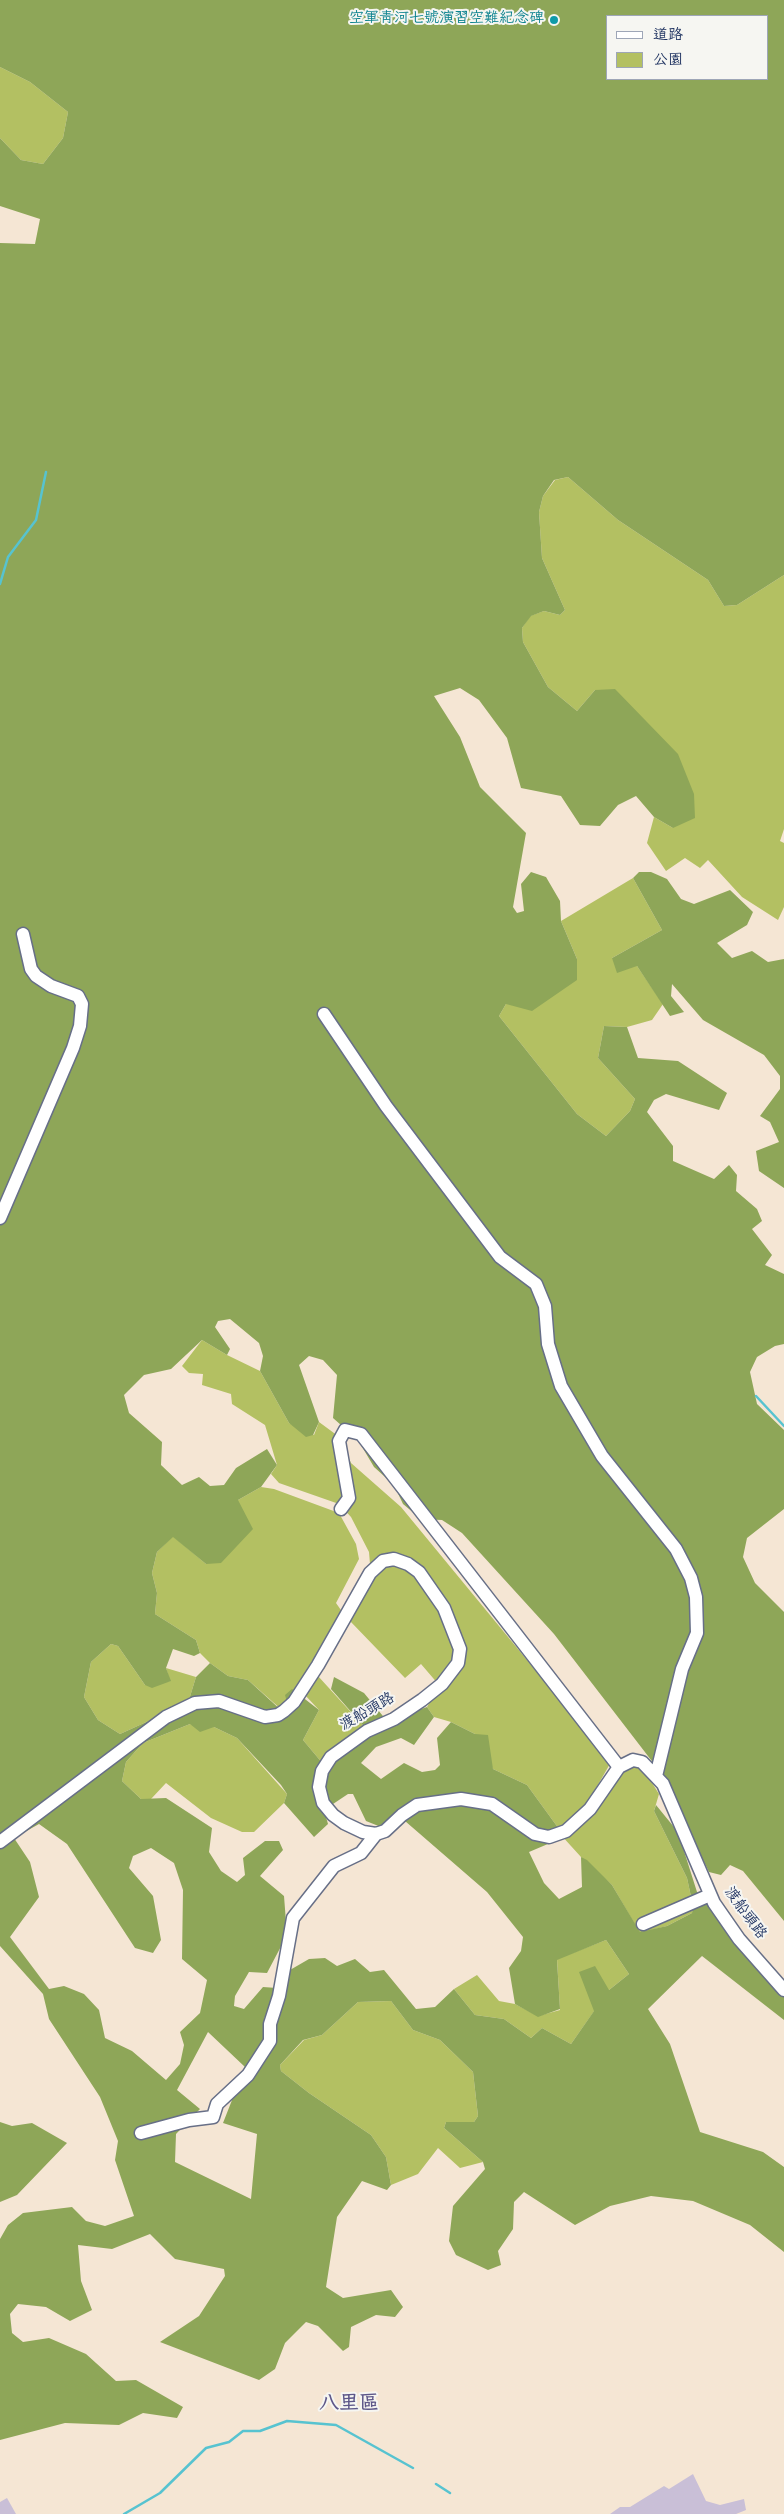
<!DOCTYPE html>
<html>
<head>
<meta charset="utf-8">
<style>
  body { margin:0 }
  #map { position:relative; width:784px; height:2514px; overflow:hidden; background:#f5e6d4; font-family:"Gochi Hand","LXGW WenKai TC",sans-serif }
  canvas { display:block }
  .legend { position:absolute; left:606px; top:15px; width:162px; height:65px; box-sizing:border-box; background:#f6f6f2; border:1px solid #9ea6b7; margin:0; padding:6px 9px; list-style:none; font-size:15px; color:#1b2f5e }
  .legend li { display:flex; align-items:center; gap:10px; height:25px }
  .legend b { width:25px; border:1px solid #9ea6b7 }
</style>
</head>
<body>
<div id="map">
<canvas width="784" height="2514"></canvas>
<ul class="legend">
<li><b style="height:6px;background:#fff"></b>道路</li>
<li><b style="height:14px;background:#b3c062"></b>公園</li>
</ul>
</div>
<script>
const context = document.querySelector('canvas').getContext('2d');
context.lineJoin = 'round';
function fillPath(path, color) { context.fillStyle = color; context.fill(path, 'evenodd'); }
const poly = rows => new Path2D(rows.map(r => 'M' + r).join(''));
function strokePath(path, color, width, dash) { context.strokeStyle = color; context.lineWidth = width; context.lineCap = dash ? 'butt' : 'round'; context.setLineDash(dash || []); context.stroke(path); }
function write(font, color, halo, rows, align = 'center') {
  context.font = font + ' "Gochi Hand","LXGW WenKai TC",sans-serif'; context.lineWidth = 4; context.setLineDash([]); context.textBaseline = 'middle'; context.strokeStyle = halo; context.fillStyle = color; for (const [text, x, y, turn = 0] of rows) {
    context.save(); context.translate(x, y); context.rotate((+turn || 0) * Math.PI / 180); context.textAlign = isNaN(turn) ? turn : align; if (halo) context.strokeText(text, 0, 0); context.fillText(text, 0, 0); context.restore();
  }
}
fillPath(poly([
  [693,2474,706,2501,720,2505,744,2499,746,2510,736,2514,610,2514,620,2507,630,2507,664,2486,669,2489],
  [7,2498,16,2514,0,2514,0,2502]
]), '#c9bfd7');
fillPath(poly([
  [0,67,30,82,68,112,63,138,43,164,21,160,0,138],
  [568,477,618,520,708,580,724,606,737,605,784,575,784,829,780,841,784,843,784,907,778,920,742,897,708,860,700,868,685,858,666,871,647,843,654,817,673,828,595,690,577,711,548,687,523,642,522,628,530,616,544,611,560,615,565,610,542,558,539,512,543,496,555,480],
  [633,878,662,930,612,958,637,966,663,1004,652,1020,627,1027,604,1026,598,1058,635,1099,630,1111,606,1136,577,1114,499,1016,506,1004,577,959,561,921],
  [202,1340,227,1355,260,1371,289,1423,314,1435,319,1422,338,1436,351,1463,401,1507,611,1762,587,1804,559,1829,527,1785,493,1769,475,1734,451,1722,434,1717,427,1707,439,1685,421,1664,405,1678,350,1621,371,1576,369,1552,351,1517,339,1504,279,1483,271,1474,277,1465,265,1425,232,1404,231,1394,202,1385,203,1374,189,1373,182,1366],
  [261,1487,274,1489,339,1513,356,1544,359,1559,336,1603,343,1613,288,1706,283,1711,248,1680,228,1676,210,1663,200,1653,196,1640,155,1614,157,1593,152,1573,157,1552,173,1536,206,1564,238,1500],
  [111,1644,118,1646,145,1685,170,1681,166,1668,196,1677,188,1703,120,1734,98,1720,84,1697,91,1662],
  [318,1676,368,1731,343,1757,324,1765,303,1740,319,1710,304,1694],
  [190,1724,214,1727,237,1738,287,1794,284,1803,254,1832,242,1832,211,1818,166,1783,151,1799,141,1799,122,1781,126,1762,143,1743],
  [632,1766,644,1770,659,1794,654,1811,687,1878,693,1906,692,1913,667,1926,640,1933,612,1885,581,1857,561,1835,615,1775],
  [606,1940,629,1974,609,1990,571,2044,542,2028,531,2038,504,2019,475,2015,454,1989,477,1975,499,2001,515,2004,538,2016,560,2010,557,1959],
  [391,2001,413,2030,440,2040,473,2072,478,2116,474,2122,446,2122,444,2128,483,2162,460,2168,438,2148,418,2174,391,2185,386,2157,371,2135,309,2093,281,2071,280,2065,304,2040,322,2035,358,2002]
]), '#b3c062');
fillPath(poly([
  [0,0,784,0,784,575,737,605,724,606,708,580,618,520,568,477,554,480,543,496,539,512,542,558,565,610,560,615,544,611,531,616,522,628,523,642,548,687,577,711,595,690,615,689,678,754,694,794,695,818,673,828,654,817,636,796,618,805,600,826,580,825,561,796,521,788,507,738,479,700,460,688,434,696,460,737,480,787,526,833,513,907,517,913,524,911,521,884,531,872,546,877,560,901,561,921,577,959,577,980,532,1011,506,1004,499,1016,577,1114,606,1136,630,1111,635,1099,598,1058,604,1026,627,1027,638,1058,678,1061,727,1093,719,1110,666,1094,654,1100,647,1112,673,1146,673,1161,714,1179,729,1165,737,1175,736,1191,757,1209,762,1221,752,1229,772,1255,765,1265,784,1274,784,1344,775,1346,757,1357,750,1372,757,1404,784,1430,784,1509,747,1538,743,1557,755,1583,784,1612,784,1921,743,1871,730,1865,721,1875,709,1872,658,1769,554,1634,462,1533,442,1520,421,1519,403,1504,394,1485,374,1467,358,1440,333,1418,337,1375,323,1360,309,1356,299,1365,319,1422,313,1435,306,1437,289,1423,260,1371,263,1356,259,1343,230,1319,218,1321,215,1327,230,1349,227,1355,202,1340,171,1369,144,1375,124,1395,129,1413,162,1442,161,1465,182,1485,199,1477,210,1486,224,1485,236,1468,267,1449,277,1465,261,1487,238,1500,253,1529,221,1563,206,1564,173,1537,157,1552,152,1573,157,1593,155,1614,196,1640,200,1653,194,1656,173,1649,166,1668,171,1681,152,1688,145,1685,118,1646,111,1644,91,1662,84,1697,98,1720,120,1734,188,1703,196,1677,210,1663,228,1676,248,1680,282,1711,288,1706,285,1695,292,1689,319,1710,303,1740,324,1765,343,1757,368,1731,331,1689,334,1677,364,1693,387,1721,427,1707,434,1717,414,1745,401,1738,376,1747,361,1763,381,1779,404,1763,422,1772,435,1770,440,1765,437,1738,451,1722,475,1734,488,1735,493,1769,527,1785,559,1829,555,1841,529,1852,544,1883,559,1899,582,1887,581,1857,587,1860,612,1885,640,1932,667,1926,692,1913,693,1906,687,1878,654,1811,656,1805,678,1832,697,1892,784,1996,784,2020,702,1956,648,2009,670,2044,700,2132,763,2152,784,2167,784,2252,750,2225,693,2201,651,2196,610,2206,575,2225,524,2192,514,2202,513,2229,498,2251,501,2265,488,2270,456,2255,449,2241,453,2206,485,2169,483,2162,444,2128,446,2122,474,2122,478,2116,473,2072,440,2040,413,2030,391,2001,358,2002,322,2035,303,2040,280,2065,281,2071,309,2093,371,2135,386,2157,391,2185,387,2190,362,2181,337,2217,326,2287,343,2298,391,2290,403,2307,395,2317,376,2315,351,2327,349,2347,343,2351,318,2326,306,2322,285,2343,275,2369,259,2380,160,2342,199,2316,225,2276,224,2269,175,2259,150,2234,112,2249,78,2245,81,2281,92,2310,70,2321,46,2307,18,2304,10,2314,12,2333,23,2342,49,2338,86,2354,116,2381,136,2380,183,2407,177,2418,143,2413,119,2425,65,2423,0,2440,0,2239,8,2225,23,2213,72,2207,86,2221,105,2226,134,2216,115,2160,118,2141,100,2097,49,2019,43,1994,0,1946,0,243,35,244,40,219,0,206,0,138,21,160,43,164,63,138,68,112,30,82,0,67],
  [608,16,768,16,768,79,608,79],
  [190,1724,200,1732,214,1727,237,1738,281,1785,287,1794,284,1803,314,1837,328,1824,324,1810,348,1794,353,1794,366,1821,381,1827,405,1821,487,1892,523,1937,521,1951,509,1968,515,2004,538,2017,560,2009,557,1960,606,1940,629,1974,609,1990,595,1966,579,1972,594,2011,571,2044,542,2028,531,2038,504,2019,475,2015,454,1989,435,2007,416,2009,384,1970,370,1972,355,1959,337,1966,325,1958,309,1959,290,1970,271,2035,264,2034,264,2019,277,1988,263,1987,244,2009,234,2006,235,1996,249,1972,267,1973,287,1935,284,1896,260,1876,283,1850,279,1841,265,1841,243,1858,245,1875,237,1882,221,1871,209,1852,212,1828,166,1798,141,1799,122,1781,126,1762,143,1743],
  [39,1824,67,1844,135,1948,153,1953,161,1940,153,1896,129,1868,133,1856,151,1848,174,1863,183,1890,182,1959,207,1980,200,2013,180,2032,184,2045,180,2064,166,2080,132,2051,105,2038,99,2010,84,1994,64,1986,49,1989,10,1937,39,1897,30,1862,14,1838],
  [208,2032,245,2067,223,2123,257,2134,251,2199,175,2162,176,2134,200,2109,177,2090],
  [639,872,651,872,667,879,681,899,694,904,730,890,753,912,747,925,717,943,732,958,752,951,768,962,784,959,784,1188,759,1171,756,1151,779,1142,770,1122,760,1116,780,1089,780,1076,764,1055,703,1020,672,984,671,996,684,1012,670,1016,637,966,617,973,612,958,662,930,633,878],
  [0,2122,12,2126,32,2123,67,2143,17,2195,0,2202]
]), '#8ea658');
strokePath(poly([
  [0,584,8,557,36,520,46,472],
  [756,1396,784,1426],
  [436,2484,450,2493],
  [124,2514,160,2493,206,2448,229,2442,243,2431,260,2431,287,2421,336,2425,413,2468]
]), '#57c3d0', 2.5);
const minor = poly([
  [324,1014,386,1106,500,1257,536,1284,545,1306,548,1344,561,1386,602,1456,676,1549,691,1578,696,1597,697,1633,682,1669,656,1776],
  [0,1218,73,1048,80,1026,82,1004,78,996,51,986,36,976,31,969,23,934],
  [341,1509,349,1498,339,1441,345,1430,361,1434,619,1767],
  [0,1842,166,1717,195,1703,219,1701,265,1717,278,1715,284,1711,294,1702,318,1665,370,1573,383,1561,394,1559,408,1564,419,1572,444,1608,460,1649,458,1663,442,1684,422,1700,394,1719,367,1731,331,1757,322,1771,319,1787,323,1803,333,1815,344,1823,363,1832,376,1834,385,1831,402,1815,417,1805,461,1799,492,1804,535,1834,549,1837,566,1831,590,1809,619,1767,633,1760,642,1762,663,1784,714,1903,739,1939,784,1990],
  [643,1924,710,1895],
  [141,2133,189,2120,213,2117,217,2104,248,2075,270,2041,270,2024,279,1996,293,1918,334,1866,361,1853,376,1834]
]);
strokePath(minor, '#676f87', 15);
strokePath(minor, '#fff', 12);
for (const [x, y, r, color] of [
  [554,20,5,"#0f9aa8"]
]) { const dot = new Path2D(); dot.arc(x, y, r, 0, 2 * Math.PI); context.fillStyle = color; context.fill(dot); strokePath(dot, '#f6f6f2', 2); }
write('15px', '#0d838f', '#f6f6f2', [
  ["空軍青河七號演習空難紀念碑",544,20]
], 'right');
write('15px', '#1b2f5e', '#f6f6f2', [
  ["渡船頭路",368,1713,-30],
  ["渡船頭路",744,1914,54]
]);
write('bold 20px', '#5e5789', '#f6f6f2', [
  ["八里區",349,2406]
]);
</script>
</body>
</html>
